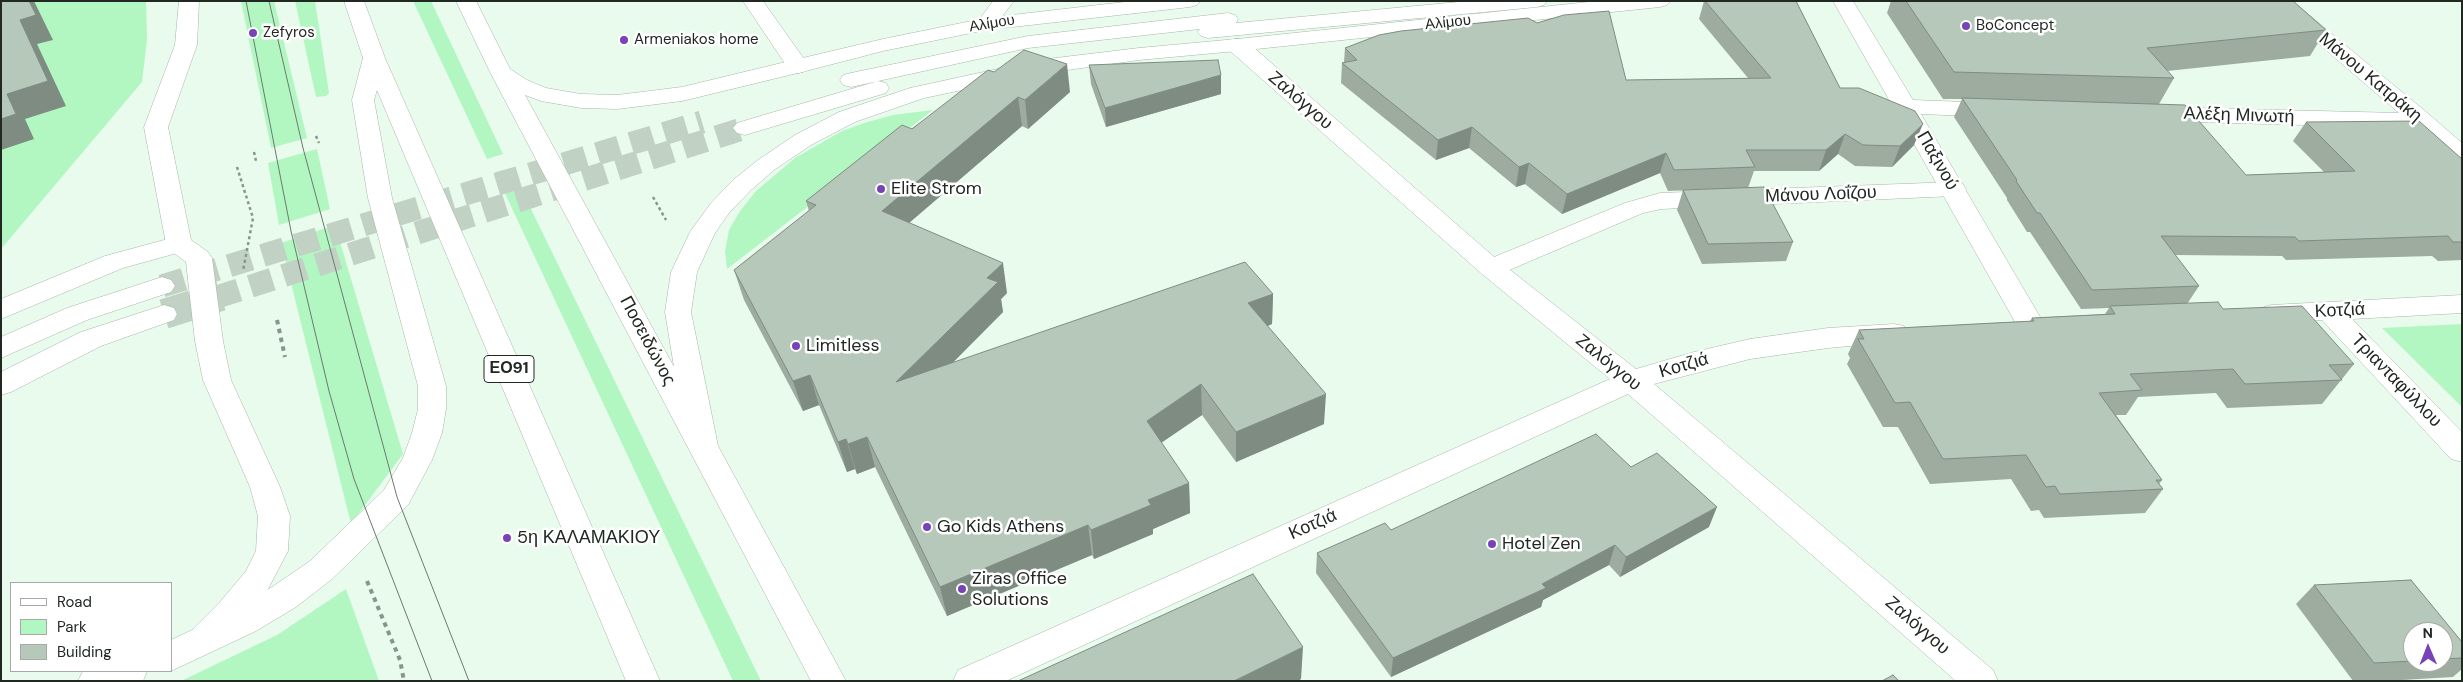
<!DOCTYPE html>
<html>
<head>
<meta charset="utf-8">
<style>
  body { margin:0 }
  #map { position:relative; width:2463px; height:682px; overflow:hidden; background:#e9fbec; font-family:"DM Sans",sans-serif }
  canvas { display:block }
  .frame { position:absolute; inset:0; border:2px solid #212822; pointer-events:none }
  .legend { position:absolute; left:10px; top:582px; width:162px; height:90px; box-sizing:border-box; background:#fff; border:1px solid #a6a9a7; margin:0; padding:6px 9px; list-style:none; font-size:15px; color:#212822 }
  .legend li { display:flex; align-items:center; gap:10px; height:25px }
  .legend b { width:25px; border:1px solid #a6a9a7 }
  .north { position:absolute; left:2403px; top:622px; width:50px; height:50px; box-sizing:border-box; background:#fff; border:1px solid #a6a9a7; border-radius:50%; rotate:359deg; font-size:14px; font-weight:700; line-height:20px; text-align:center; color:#212822 }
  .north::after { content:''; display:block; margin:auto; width:18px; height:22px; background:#7842b9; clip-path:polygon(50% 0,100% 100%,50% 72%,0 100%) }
</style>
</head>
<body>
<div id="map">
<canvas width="2463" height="682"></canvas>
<div class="frame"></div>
<ul class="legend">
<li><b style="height:6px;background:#fff"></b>Road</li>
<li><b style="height:14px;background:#b2f7c2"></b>Park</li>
<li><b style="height:14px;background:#b6c8b9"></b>Building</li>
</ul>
<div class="north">N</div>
</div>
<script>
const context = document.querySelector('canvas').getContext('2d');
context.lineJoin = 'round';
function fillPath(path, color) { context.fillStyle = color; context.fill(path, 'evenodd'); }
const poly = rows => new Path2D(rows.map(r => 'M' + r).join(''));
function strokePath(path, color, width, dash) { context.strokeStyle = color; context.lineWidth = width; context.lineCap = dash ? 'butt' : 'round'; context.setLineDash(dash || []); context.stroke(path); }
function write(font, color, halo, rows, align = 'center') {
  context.font = font + ' "DM Sans",sans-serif'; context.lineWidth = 5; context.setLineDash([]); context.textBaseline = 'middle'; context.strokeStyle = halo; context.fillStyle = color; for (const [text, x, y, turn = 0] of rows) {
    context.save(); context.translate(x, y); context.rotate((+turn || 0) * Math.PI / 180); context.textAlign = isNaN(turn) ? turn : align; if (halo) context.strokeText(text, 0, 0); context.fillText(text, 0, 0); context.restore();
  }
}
fillPath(poly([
  [1,1,146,1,147,40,142,82,1,249],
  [241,1,274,1,307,138,271,148],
  [295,1,315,1,329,93,326,96,316,97],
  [413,1,431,1,503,154,487,159],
  [933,110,727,269,725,251,729,230,740,211,756,191,795,158,842,131,864,123,893,115],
  [317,149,330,209,279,225,268,163],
  [511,168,761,681,733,681,495,172],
  [335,225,403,454,351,524,281,243],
  [2462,324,2462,407,2382,328],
  [346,589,379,681,181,681,277,635]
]), '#b2f7c2');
strokePath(poly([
  [162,286,702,122],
  [217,297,745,128]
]), '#c1d1c4', 23, [23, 12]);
strokePath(poly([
  [164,314,221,296]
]), '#c1d1c4', 30, [30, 15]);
const service = poly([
  [1954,182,1963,184,1966,189,1963,194,1954,196,1661,209,1643,213,1500,274,1491,277,1482,274,1478,268,1482,262,1625,203,1660,193,1954,182],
  [179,236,188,238,192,244,188,250,123,268,1,319,1,299,105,256,179,236]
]);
const minor = poly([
  [179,1,199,1,197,45,168,127,191,240,208,252,212,258,223,341,231,380,280,487,290,516,288,551,268,589,244,622,218,648,206,652,194,648,189,638,194,628,220,602,246,571,256,551,258,516,250,487,203,380,195,341,186,262,170,250,166,244,144,127,175,45,179,1],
  [743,1,763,1,809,66,806,71,798,73,790,71,743,1],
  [993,1,1014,1,993,28,986,30,979,28,976,24,993,1],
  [1833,1,1853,1,1913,100,1994,103,2002,105,2005,110,2002,115,1994,117,1921,114,2043,322,2039,329,2029,331,2019,329,1833,1],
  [2269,1,2292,1,2431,116,2462,143,2462,162,2454,160,2416,128,2157,121,2149,119,2146,114,2149,109,2157,107,2399,113,2269,1],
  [1237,39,1245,40,1500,262,1636,369,1694,352,1750,339,1828,328,1894,324,1904,326,1908,333,1904,340,1894,342,1828,348,1750,359,1654,384,1993,670,1998,681,1956,681,1628,394,1006,681,953,681,958,670,1610,379,1482,274,1229,50,1226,45,1229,40,1237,39],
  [2462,295,2462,313,2352,319,2462,432,2462,462,2451,459,2322,320,2271,323,2261,320,2258,314,2261,308,2271,305,2462,295]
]);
const secondary = poly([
  [1133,1,1200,1,1197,5,1190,7,986,30,883,51,798,73,790,71,787,66,790,61,883,39,986,18,1133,1],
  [1598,1,1670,1,1667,5,1660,7,1237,51,1229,50,1226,45,1229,40,1237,39,1598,1]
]);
const trunk = poly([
  [344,1,364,1,385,58,660,681,626,681,377,90,374,100,392,198,446,386,446,409,442,433,432,460,408,505,332,579,296,607,256,631,171,671,171,640,232,611,272,587,310,561,384,490,403,458,412,433,418,409,418,386,368,198,352,100,363,58,344,1],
  [456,1,476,1,510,69,527,80,546,88,581,94,617,95,682,87,798,59,806,61,809,66,806,71,682,101,617,109,581,108,541,101,525,95,674,367,665,312,671,272,690,232,711,203,733,180,758,160,795,135,839,112,910,88,1039,60,1139,48,1237,39,1245,40,1248,45,1245,50,1237,51,1139,60,1039,74,924,98,855,122,811,145,774,170,751,190,729,213,715,233,697,272,691,312,718,446,846,681,811,681,490,72,456,1],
  [1469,1,1547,1,1544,5,1537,7,1208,38,1201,36,1197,32,1200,29,1028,48,851,87,843,85,840,80,843,75,851,73,1028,36,1228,13,1235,15,1238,19,1236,23,1469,1],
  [878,81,886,83,889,88,886,93,745,135,737,133,733,128,737,123,878,81],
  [162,277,171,280,175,286,171,292,87,320,1,358,1,337,67,308,162,277],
  [164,305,174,308,177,314,174,320,101,346,11,392,1,395,1,372,81,332,164,305],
  [83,671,147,671,143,681,78,681,83,671]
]);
strokePath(service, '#a5b7a9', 1);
strokePath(minor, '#a5b7a9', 1);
strokePath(secondary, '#a5b7a9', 1);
strokePath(trunk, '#a5b7a9', 1);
strokePath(poly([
  [316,136,319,143],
  [254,152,256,161],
  [237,167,253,218,243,271],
  [653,197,666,220]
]), '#88958a', 2.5, [3, 3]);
strokePath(poly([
  [277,320,285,357],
  [367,581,400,660,404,681]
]), '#88958a', 4, [4.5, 4.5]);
fillPath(service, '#fff');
fillPath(minor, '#fff');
fillPath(secondary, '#fff');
fillPath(trunk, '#fff');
strokePath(poly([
  [246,1,291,231,329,391,354,479,432,681],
  [269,1,303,148,397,497,469,681]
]), '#6d796f', 1);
fillPath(poly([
  [1704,1,1796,1,1840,88,1914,145,1892,167,1855,166,1838,154,1819,171,1754,171,1748,188,1793,242,1786,261,1702,264,1677,210,1683,190,1713,189,1668,191,1660,173,1562,214,1525,184,1516,187,1469,148,1436,160,1341,83,1342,63,1344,62,1345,48,1626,80,1748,78,1699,19],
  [1891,1,2293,1,2326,30,2310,56,2167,71,2174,78,2159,104,2246,175,2324,172,2293,141,2306,122,2462,159,2462,260,2438,261,2432,256,2286,260,2282,256,2175,255,2199,286,2187,304,2223,309,2354,364,2322,404,2227,408,2216,393,2138,397,2126,415,2116,415,2162,480,2159,484,2163,489,2145,513,2044,518,2039,510,2031,511,2011,479,1930,484,1898,427,1883,427,1847,364,1850,358,1848,354,1859,330,2030,321,2032,318,2105,314,2109,308,2081,309,2030,232,2027,232,2007,200,2007,198,1954,117,1962,99,1943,99,1887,13],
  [1089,65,1221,75,1221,94,1106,127,1091,84],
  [994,72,1070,92,1028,129,1022,126,909,223,1007,293,1001,299,1003,312,952,363,1273,294,1272,324,1268,326,1324,424,1236,462,1202,415,1161,443,1189,483,1190,513,1153,529,1153,534,1094,559,1092,555,947,616,875,467,857,474,855,469,847,472,819,405,803,411,744,300,734,270,809,211,806,201],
  [1631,467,1709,527,1620,577,1609,565,1543,600,1541,607,1391,677,1316,573,1317,553,1391,530],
  [2411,580,2462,642,2462,669,2453,677,2385,681,2353,681,2296,604,2314,585],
  [2413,632,2443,632,2443,662,2413,662]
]), '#9dac9f');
fillPath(poly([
  [29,1,34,1,53,40,37,44,66,106,25,119,34,139,1,150,1,119,20,20],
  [1067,64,1070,92,1028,129,1025,100],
  [1221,75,1221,94,1106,127,1105,108],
  [1018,97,1022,126,888,241,882,211],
  [1923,124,1914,145,1892,167,1900,146],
  [1472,127,1469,148,1436,160,1438,140],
  [1845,134,1838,154,1819,171,1826,150],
  [1666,153,1660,173,1562,214,1567,194],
  [1529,163,1525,184,1516,187,1519,167],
  [1003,263,1007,293,1001,299,1003,312,904,412,896,382,987,278],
  [1273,294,1272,324,1248,333,1248,303],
  [810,375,819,405,803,411,793,381],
  [1201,384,1202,415,1149,451,1147,421],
  [1326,394,1324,424,1236,462,1236,432],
  [867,437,875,467,857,474,848,444],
  [846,439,855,469,847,472,838,442],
  [1189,483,1190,513,1153,529,1153,534,1094,559,1091,530,1148,500],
  [1717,507,1709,527,1620,577,1626,557],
  [1088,525,1092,555,947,616,940,587],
  [1615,545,1609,565,1543,600,1541,607,1391,677,1393,658,1542,584],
  [1303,647,1301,679,1298,681,1234,681]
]), '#7f8c82');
const building = poly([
  [1,1,29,1,36,15,20,20,48,81,7,94,16,114,1,119,1,1],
  [1705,1,1796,1,1840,88,1859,88,1915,111,1923,124,1900,146,1863,145,1845,134,1826,150,1746,150,1755,167,1674,170,1666,153,1567,194,1529,163,1519,167,1472,127,1438,140,1342,63,1357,60,1345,48,1379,35,1401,31,1528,18,1537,23,1564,15,1609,11,1626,80,1771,78,1705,1],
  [1906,1,2293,1,2326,30,2147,48,2174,78,1954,72,1906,1],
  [1024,50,1067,64,1025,100,1018,97,882,211,1003,263,987,278,998,282,896,382,1245,262,1273,294,1248,303,1326,394,1236,432,1201,384,1147,421,1189,483,1148,500,1151,505,1091,530,1088,525,940,587,867,437,848,444,846,439,838,442,810,375,793,381,734,270,816,205,806,201,902,125,912,129,988,70,994,72,1024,50],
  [1218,60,1221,75,1105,108,1089,65,1218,60],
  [1962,98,2185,105,2246,175,2355,171,2306,122,2419,121,2462,159,2462,242,2453,242,2448,236,2299,241,2295,237,2161,236,2199,286,2092,290,2040,213,2037,213,2016,181,2017,180,1962,98],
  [1764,187,1793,242,1708,244,1683,190,1764,187],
  [2218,302,2223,309,2302,306,2354,364,2329,365,2342,380,2245,384,2233,369,2130,374,2142,390,2099,393,2162,480,2156,480,2163,489,2060,494,2055,486,2046,487,2026,455,1943,459,1910,402,1895,403,1858,339,1864,339,1859,330,2034,321,2032,318,2115,314,2110,306,2218,302],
  [1596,434,1631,467,1657,453,1717,507,1626,557,1615,545,1542,584,1546,588,1393,658,1317,553,1385,523,1391,530,1596,434],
  [1253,574,1303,647,1234,681,1018,681,1253,574],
  [2411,580,2462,642,2462,658,2443,659,2443,632,2413,632,2413,661,2374,663,2314,585,2411,580],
  [1893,675,1899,681,1882,681,1893,675]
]);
fillPath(building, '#b6c8b9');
strokePath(building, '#7f8c82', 1);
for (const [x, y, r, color] of [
  [1966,26,5,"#7842b9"],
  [253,33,5,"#7842b9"],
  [624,40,5,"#7842b9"],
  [881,189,5,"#7842b9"],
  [796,346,5,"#7842b9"],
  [927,527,5,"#7842b9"],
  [507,538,5,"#7842b9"],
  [1492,544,5,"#7842b9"],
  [962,589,5,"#7842b9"]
]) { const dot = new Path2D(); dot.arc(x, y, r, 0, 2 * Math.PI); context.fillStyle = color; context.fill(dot); strokePath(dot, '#fff', 2); }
write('15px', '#212822', '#fff', [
  ["Αλίμου",1448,23,-6],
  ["Αλίμου",992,24,-9]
]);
write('15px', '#212822', '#fff', [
  ["BoConcept",1976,26],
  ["Zefyros",263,33],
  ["Armeniakos home",634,40]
], 'left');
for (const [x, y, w] of [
  [509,369,50]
]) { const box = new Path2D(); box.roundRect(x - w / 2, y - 13.5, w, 27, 4); context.fillStyle = '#fff'; context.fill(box); strokePath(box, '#212822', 1); }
write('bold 16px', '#212822', null, [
  ["ΕΟ91",509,369]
]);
write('18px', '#212822', '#fff', [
  ["Μάνου Κατράκη",2370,78,40],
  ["Ζαλόγγου",1300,101,41],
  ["Αλέξη Μινωτή",2239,116,2],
  ["Παξινού",1937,161,60],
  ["Μάνου Λοΐζου",1821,195,-2],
  ["Κοτζιά",2340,311,-3],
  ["Ποσειδώνος",647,341,62],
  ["Ζαλόγγου",1608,363,39],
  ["Κοτζιά",1684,366,-16],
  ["Τριανταφύλλου",2396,381,46],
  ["Κοτζιά",1313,525,-24],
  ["Ζαλόγγου",1917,626,41]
]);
write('18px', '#212822', '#fff', [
  ["Elite Strom",891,189],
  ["Limitless",806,346],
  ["Go Kids Athens",937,527],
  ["5η ΚΑΛΑΜΑΚΙΟΥ",517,538],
  ["Hotel Zen",1502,544],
  ["Ziras Office",972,579],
  ["Solutions",972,600]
], 'left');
</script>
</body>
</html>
